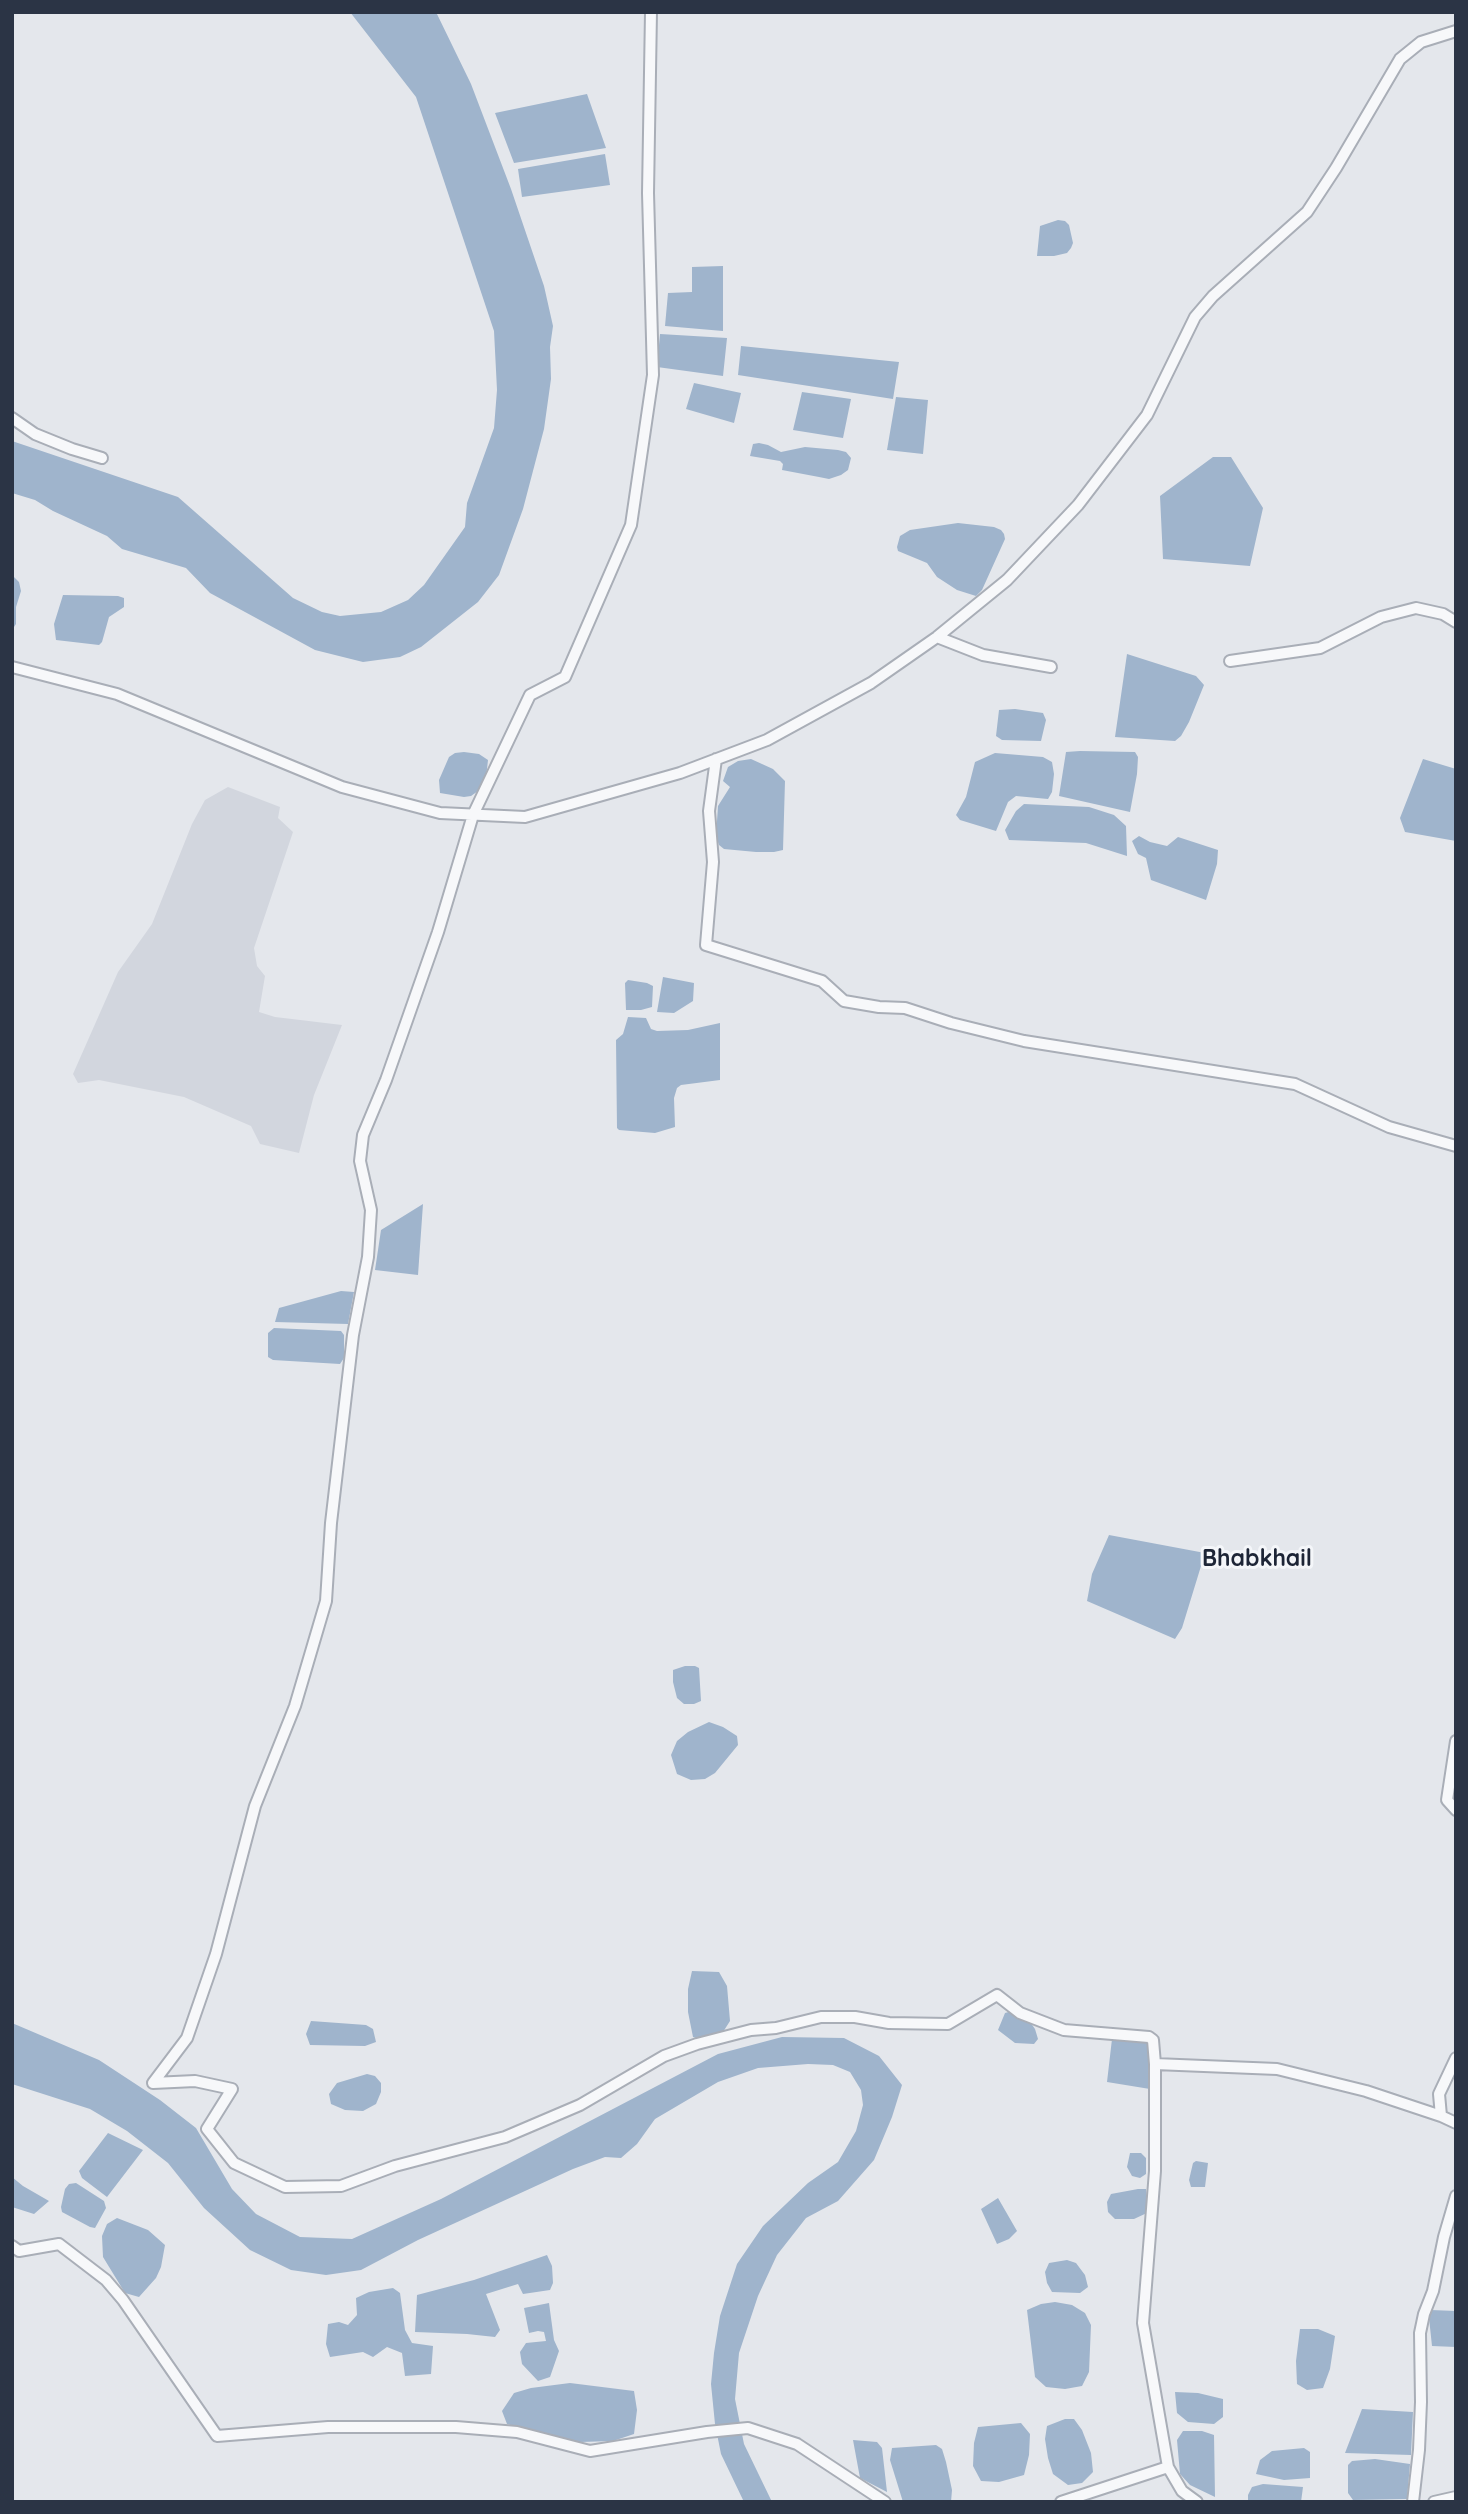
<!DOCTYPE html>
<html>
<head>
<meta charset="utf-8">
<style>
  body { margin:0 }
  #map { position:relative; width:1468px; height:2514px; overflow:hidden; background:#e4e7ec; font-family:Quicksand,sans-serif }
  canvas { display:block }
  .frame { position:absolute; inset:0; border:14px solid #2b3445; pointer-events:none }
</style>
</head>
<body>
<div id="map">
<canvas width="1468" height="2514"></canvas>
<div class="frame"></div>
</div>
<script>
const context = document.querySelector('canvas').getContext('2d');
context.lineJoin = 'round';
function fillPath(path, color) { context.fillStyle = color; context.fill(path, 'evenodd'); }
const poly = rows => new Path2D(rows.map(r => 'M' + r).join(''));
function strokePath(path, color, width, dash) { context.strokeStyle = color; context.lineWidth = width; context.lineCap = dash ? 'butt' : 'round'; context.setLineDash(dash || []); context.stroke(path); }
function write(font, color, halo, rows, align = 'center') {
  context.font = font + ' Quicksand,sans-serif'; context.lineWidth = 6; context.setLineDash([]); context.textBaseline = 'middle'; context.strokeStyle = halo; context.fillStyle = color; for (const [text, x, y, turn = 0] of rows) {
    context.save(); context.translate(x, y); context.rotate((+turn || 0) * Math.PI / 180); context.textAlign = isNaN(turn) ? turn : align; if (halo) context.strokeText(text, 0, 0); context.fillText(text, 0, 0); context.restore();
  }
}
fillPath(poly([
  [228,787,280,807,278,818,293,832,254,948,257,966,265,976,259,1012,275,1017,342,1025,314,1095,299,1153,260,1144,251,1126,184,1097,99,1080,78,1083,73,1074,118,972,152,924,192,824,205,800]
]), '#d2d6de');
fillPath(poly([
  [350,12,436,12,471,84,511,189,544,286,553,326,550,347,551,379,544,429,523,509,499,575,478,602,421,647,400,657,363,662,315,650,210,593,186,568,122,549,107,536,53,511,35,500,12,493,12,441,178,497,293,598,322,612,340,616,381,612,408,600,424,585,465,527,467,503,494,428,497,390,494,331,416,97],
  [587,94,606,148,514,163,495,113],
  [605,154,610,185,522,197,518,169],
  [1058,220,1065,221,1069,225,1073,243,1071,248,1067,253,1054,256,1037,256,1040,226],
  [723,266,723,331,665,326,668,293,692,292,692,267],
  [660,334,727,338,723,376,657,367],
  [741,346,899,362,893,399,738,375],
  [694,383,741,393,734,423,686,409],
  [802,392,851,399,843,438,793,430],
  [896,397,928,400,923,454,887,450],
  [759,443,768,445,781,452,805,447,838,450,846,452,851,458,848,470,841,475,829,479,819,477,782,470,783,464,780,461,750,456,753,444],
  [1213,457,1231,457,1263,508,1250,566,1163,559,1160,496],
  [958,523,994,527,1001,530,1004,534,1005,539,982,590,976,596,957,590,937,577,927,563,898,551,897,547,900,536,910,530],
  [12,575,19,582,21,591,16,607,16,624,12,630],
  [63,595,118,596,124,598,124,607,109,617,102,642,99,645,56,640,54,624],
  [1127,654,1196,676,1204,685,1189,722,1181,736,1175,741,1115,737],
  [1015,709,1043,713,1046,720,1041,741,1002,740,996,736,999,710],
  [1080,751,1135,752,1138,757,1137,774,1130,812,1059,796,1066,752],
  [464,752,479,754,488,760,486,778,478,791,471,796,464,797,440,793,439,780,449,757,455,753],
  [995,753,1043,757,1052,762,1054,774,1052,792,1048,799,1016,796,1008,802,996,831,960,820,956,815,966,797,975,762],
  [751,759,773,769,785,781,783,850,774,852,756,852,724,849,719,845,716,836,718,806,730,787,723,781,728,767,738,761],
  [1423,759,1456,769,1456,841,1405,832,1400,818],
  [1024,804,1089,807,1114,815,1126,826,1127,856,1086,843,1009,840,1005,830,1016,811],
  [1139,836,1150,842,1167,846,1178,837,1218,850,1217,864,1206,900,1151,880,1146,858,1138,854,1132,841],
  [663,977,694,983,693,1001,674,1013,657,1012],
  [628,980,647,983,653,986,652,1007,641,1010,626,1010,625,983],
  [628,1017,646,1018,651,1029,657,1031,688,1030,720,1023,720,1080,681,1085,677,1088,674,1098,675,1127,655,1133,619,1130,617,1128,616,1040,623,1034],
  [423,1204,418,1275,375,1270,381,1230],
  [341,1291,354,1292,348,1324,275,1322,279,1308],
  [274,1328,341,1331,344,1335,344,1358,340,1364,273,1360,268,1357,268,1333],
  [1109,1535,1205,1553,1182,1628,1175,1639,1087,1601,1092,1574],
  [685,1666,695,1666,699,1668,701,1701,694,1704,684,1704,677,1698,673,1682,673,1670],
  [709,1722,723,1727,737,1736,738,1745,715,1773,705,1779,691,1780,677,1774,671,1755,677,1741,688,1732],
  [692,1971,719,1972,727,1986,730,2021,723,2032,702,2040,693,2037,688,2012,688,1989],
  [1012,2011,1028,2019,1035,2029,1038,2039,1034,2044,1015,2043,998,2030,1005,2013],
  [311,2021,366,2025,373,2029,376,2042,365,2046,310,2045,306,2034],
  [12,2023,99,2060,160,2100,196,2128,232,2189,256,2214,300,2237,352,2239,441,2199,718,2054,782,2037,844,2038,879,2056,902,2085,892,2117,874,2160,838,2201,806,2218,777,2255,758,2296,739,2353,735,2399,744,2444,772,2502,744,2502,721,2454,715,2424,711,2384,714,2353,720,2316,737,2264,763,2226,808,2183,838,2162,856,2131,863,2105,861,2090,850,2072,833,2065,808,2064,758,2068,718,2082,655,2119,637,2144,621,2158,605,2157,573,2169,418,2240,361,2270,326,2275,291,2270,250,2250,204,2208,168,2163,127,2131,90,2109,12,2084],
  [1112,2039,1151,2040,1150,2089,1107,2082],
  [367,2074,375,2076,381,2083,381,2092,376,2104,363,2111,345,2110,331,2104,329,2094,337,2083],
  [108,2133,143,2150,107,2197,82,2178,79,2171],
  [1130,2153,1141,2153,1146,2158,1146,2174,1140,2178,1132,2176,1127,2167],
  [1196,2161,1208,2163,1205,2187,1191,2187,1189,2180,1193,2163],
  [12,2177,23,2186,49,2201,34,2214,12,2207],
  [76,2183,104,2201,106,2208,95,2228,90,2227,62,2212,61,2207,65,2189,69,2184],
  [1138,2189,1146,2189,1149,2212,1134,2219,1115,2219,1108,2212,1107,2202,1111,2194],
  [998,2198,1017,2231,1009,2239,997,2244,981,2209],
  [117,2218,148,2230,165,2245,161,2267,156,2278,139,2297,125,2293,103,2257,102,2236,107,2224],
  [547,2255,552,2266,553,2283,550,2290,523,2294,518,2284,486,2294,500,2330,495,2337,467,2334,415,2332,417,2295,474,2280],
  [1067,2260,1076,2263,1085,2275,1088,2287,1080,2293,1052,2292,1047,2283,1045,2272,1049,2263],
  [393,2288,400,2293,405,2330,412,2343,433,2346,431,2374,405,2376,402,2353,387,2347,373,2357,363,2352,330,2357,326,2344,328,2324,339,2322,348,2325,357,2315,356,2298,369,2292],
  [1055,2302,1072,2305,1085,2313,1091,2325,1089,2372,1082,2386,1065,2389,1046,2387,1035,2377,1027,2310,1041,2304],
  [549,2303,554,2340,559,2351,550,2377,538,2381,522,2364,520,2352,526,2343,546,2341,544,2332,538,2331,529,2333,524,2308],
  [1431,2310,1456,2311,1456,2347,1432,2346,1429,2318],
  [1300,2329,1318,2329,1335,2336,1330,2369,1323,2388,1307,2390,1297,2384,1296,2361],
  [570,2383,634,2391,637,2410,634,2434,613,2441,580,2442,554,2438,507,2424,502,2411,514,2393,531,2388],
  [1175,2392,1198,2393,1223,2399,1223,2417,1214,2424,1188,2422,1177,2413],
  [1362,2409,1413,2412,1411,2455,1345,2453],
  [1065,2419,1074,2419,1082,2430,1091,2453,1093,2472,1082,2483,1068,2485,1053,2474,1048,2458,1045,2439,1047,2426],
  [1021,2423,1030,2434,1029,2455,1024,2475,999,2482,981,2481,973,2466,974,2443,978,2427],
  [1183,2431,1202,2431,1214,2435,1215,2497,1190,2485,1180,2474,1177,2440],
  [853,2440,877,2442,882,2448,887,2492,860,2478],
  [936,2445,942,2449,946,2462,952,2490,951,2502,903,2502,890,2460,892,2448],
  [1304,2448,1310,2452,1310,2478,1284,2480,1256,2474,1260,2460,1272,2451],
  [1375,2459,1410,2464,1407,2499,1353,2500,1348,2493,1348,2465,1352,2461],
  [1263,2484,1303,2487,1301,2502,1248,2502,1248,2495,1252,2487]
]), '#9fb4cc');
const minor = poly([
  [12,418,35,434,72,449,102,458],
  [937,637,983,655,1051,667],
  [1230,661,1320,648,1381,617,1416,608,1443,614,1456,622],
  [12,667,117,694,342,787,440,813,525,817,680,773,767,740,871,683,937,637,1007,580,1078,505,1147,415,1195,317,1213,296,1307,212,1336,168,1400,59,1421,42,1456,31],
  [716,759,709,811,713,862,706,945,822,981,844,1001,879,1007,905,1008,951,1023,1024,1041,1295,1084,1389,1127,1456,1146],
  [1456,1741,1447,1800,1456,1810],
  [1456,2058,1439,2094,1441,2116,1456,2123],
  [153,2083,187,2038,216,1954,255,1806,295,1706,326,1601,331,1523,353,1335,368,1257,371,1210,360,1161,363,1135,386,1080,438,932,473,815,530,695,565,677,631,525,653,375,648,193,651,12],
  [153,2083,195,2081,232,2089,207,2129,234,2163,285,2187,341,2186,395,2166,505,2137,580,2105,664,2056,697,2044,751,2030,776,2028,821,2017,855,2017,889,2023,948,2024,997,1995,1020,2013,1064,2030,1149,2037,1153,2040,1155,2064],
  [12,2246,19,2251,59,2244,106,2280,123,2300,217,2436,328,2427,456,2427,517,2432,590,2451,707,2432,748,2428,797,2444,885,2502],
  [1168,2467,1143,2323,1155,2171,1155,2064,1277,2069,1366,2091,1441,2116],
  [1061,2502,1168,2467,1182,2491,1197,2502],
  [1413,2502,1419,2450,1421,2402,1420,2333,1424,2314,1433,2291,1444,2237,1456,2196],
  [1434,2502,1456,2497]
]);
strokePath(minor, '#a9aeb7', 14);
strokePath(minor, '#f7f8fa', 10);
write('bold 23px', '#1d2536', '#f4f6f9', [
  ["Bhabkhail",1257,1559]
]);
</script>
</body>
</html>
